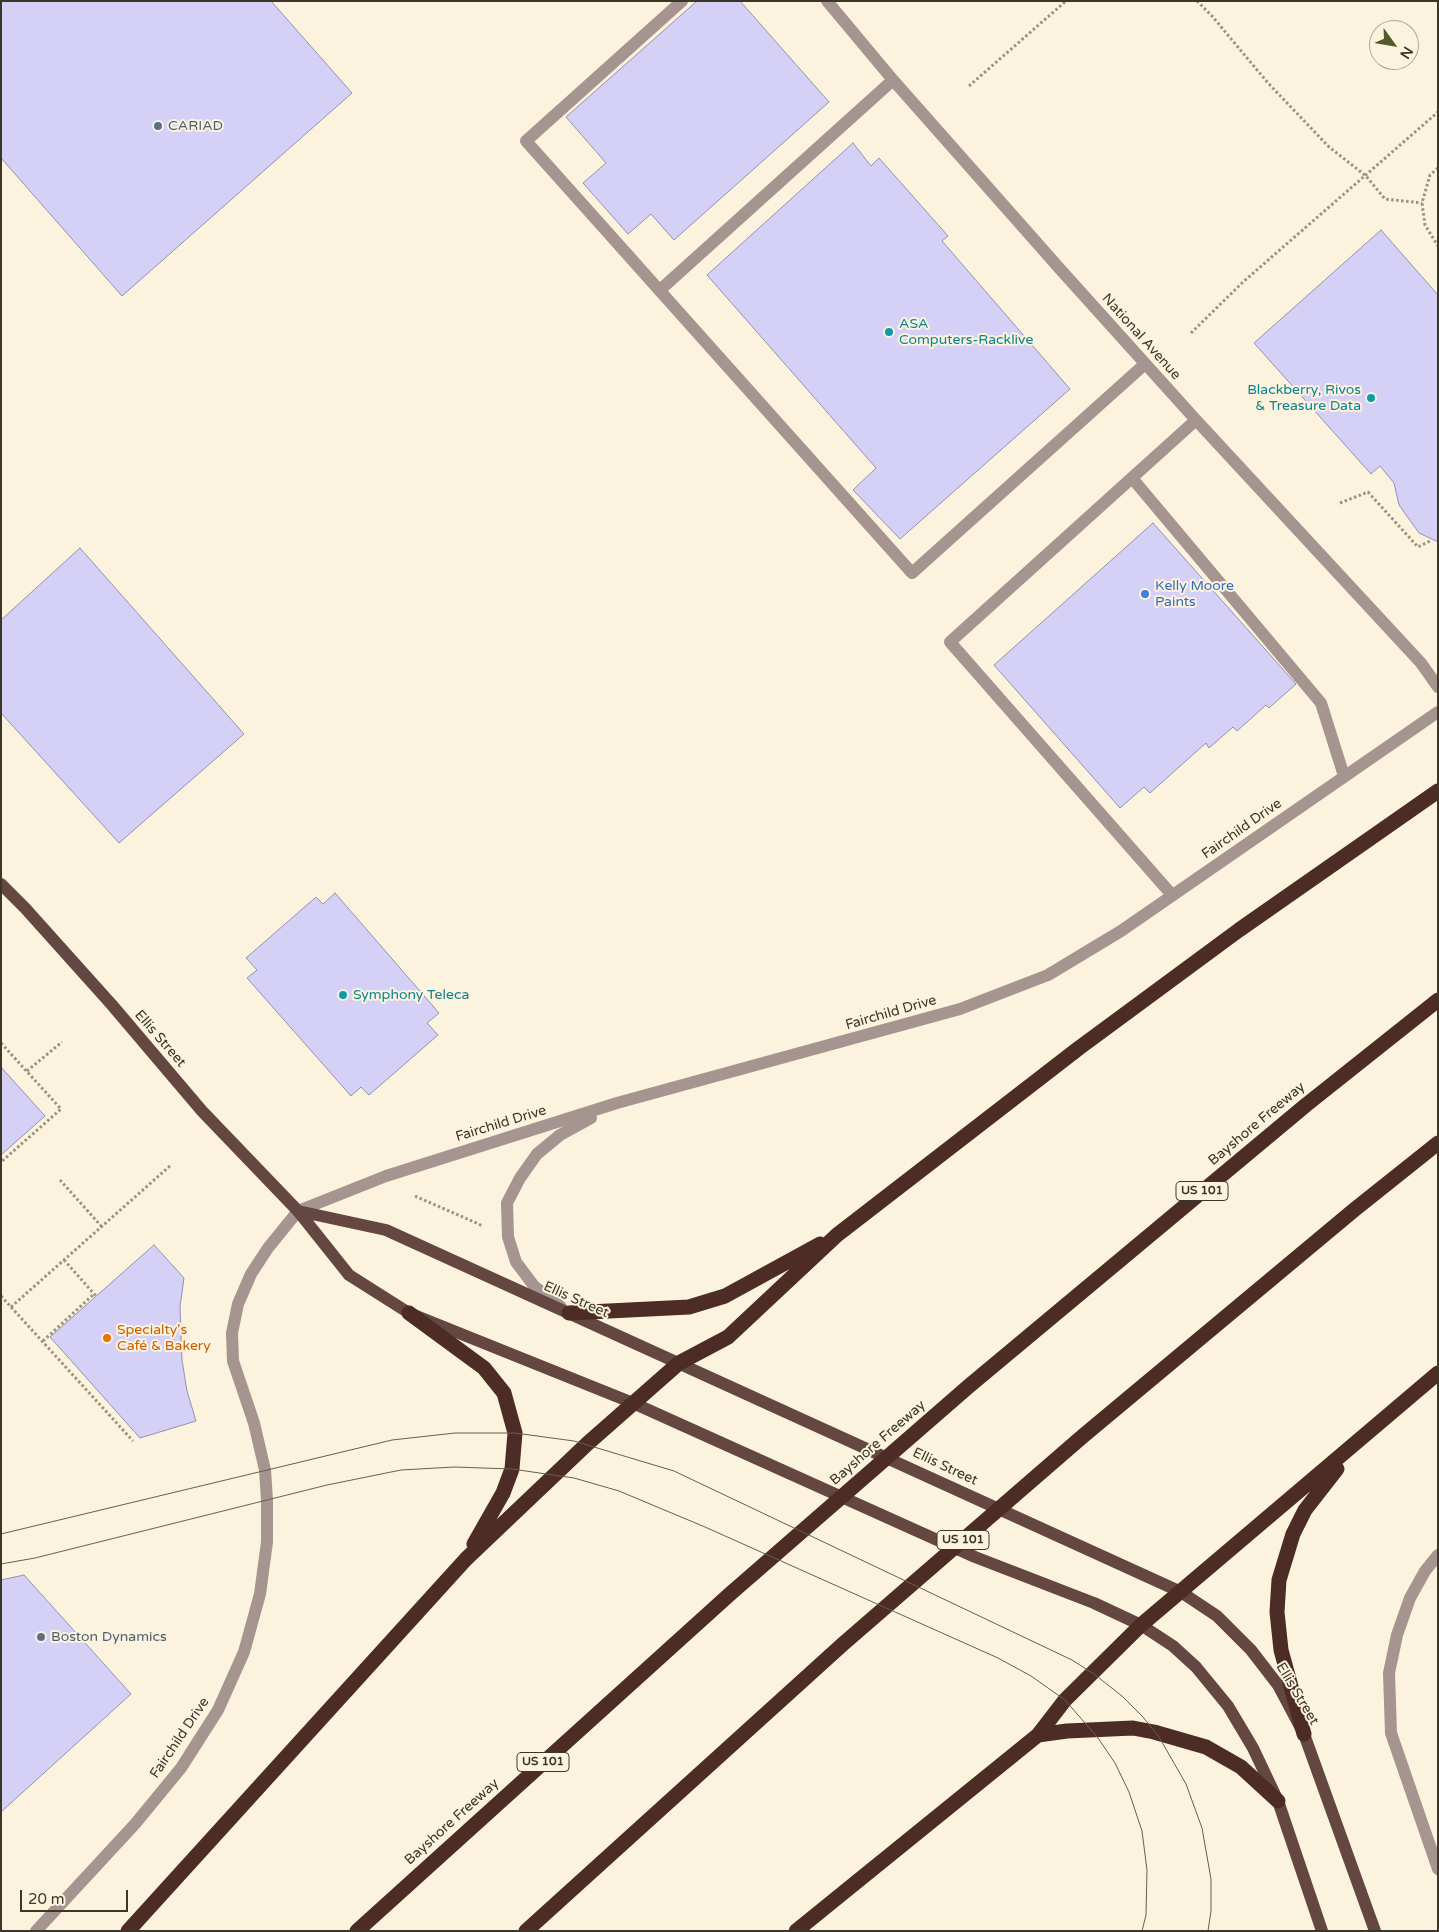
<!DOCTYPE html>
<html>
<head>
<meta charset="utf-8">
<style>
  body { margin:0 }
  #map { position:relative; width:1439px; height:1932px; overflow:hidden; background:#fcf3de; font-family:"Varela Round",sans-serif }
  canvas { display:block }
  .frame { position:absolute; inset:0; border:2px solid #3c3628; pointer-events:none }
  .north { position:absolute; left:1369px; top:20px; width:50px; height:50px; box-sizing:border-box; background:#fcf3de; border:1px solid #afa795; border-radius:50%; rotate:122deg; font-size:14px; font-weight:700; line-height:20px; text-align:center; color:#3c3628 }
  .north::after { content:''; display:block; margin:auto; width:18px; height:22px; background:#545a28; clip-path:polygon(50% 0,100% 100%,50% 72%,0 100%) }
  .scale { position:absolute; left:20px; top:1890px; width:108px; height:22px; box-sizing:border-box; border:2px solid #3c3628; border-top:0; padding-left:6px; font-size:15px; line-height:18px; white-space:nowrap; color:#3c3628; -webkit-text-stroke:4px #fcf3de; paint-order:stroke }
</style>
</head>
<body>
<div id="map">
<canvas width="1439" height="1932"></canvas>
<div class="frame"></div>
<div class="north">N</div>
<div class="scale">20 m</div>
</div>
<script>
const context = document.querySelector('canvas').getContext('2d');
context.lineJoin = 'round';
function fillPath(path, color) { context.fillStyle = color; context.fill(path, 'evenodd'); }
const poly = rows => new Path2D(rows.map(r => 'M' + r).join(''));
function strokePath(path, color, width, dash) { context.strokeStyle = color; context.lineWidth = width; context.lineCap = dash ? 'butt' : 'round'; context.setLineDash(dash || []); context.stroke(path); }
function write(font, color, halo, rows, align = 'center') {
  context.font = font + ' "Varela Round",sans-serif'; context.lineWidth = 4; context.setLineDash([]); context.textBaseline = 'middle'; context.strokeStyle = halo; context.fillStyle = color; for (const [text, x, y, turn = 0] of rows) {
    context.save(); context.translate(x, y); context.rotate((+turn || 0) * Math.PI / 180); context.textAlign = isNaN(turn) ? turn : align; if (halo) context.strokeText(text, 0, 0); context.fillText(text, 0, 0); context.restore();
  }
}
const building = poly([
  [1,1,271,1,352,93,122,296,1,158,1,1],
  [697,1,740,1,829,102,674,240,651,214,628,234,583,183,606,163,566,117,697,1],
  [853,143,871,166,879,158,948,236,942,241,1070,389,900,539,853,490,876,468,707,275,853,143],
  [1381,230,1438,295,1438,542,1419,533,1399,505,1394,483,1380,466,1371,474,1254,343,1381,230],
  [1153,523,1296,684,1269,708,1266,705,1237,731,1233,727,1209,748,1206,743,1150,793,1144,787,1120,808,994,665,1153,523],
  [80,548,244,734,119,843,1,713,1,620,80,548],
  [335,893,439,1013,427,1023,438,1035,369,1095,361,1087,351,1096,247,978,257,970,246,958,316,897,323,904,335,893],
  [1,1067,45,1116,1,1155,1,1067],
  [154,1245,184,1278,180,1307,182,1360,187,1391,196,1421,140,1438,50,1337,154,1245],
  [24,1575,131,1694,1,1812,1,1580,24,1575]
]);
fillPath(building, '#d4d0f6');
strokePath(building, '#9490b1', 1);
strokePath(poly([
  [1197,1,1212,16,1268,83,1329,147,1366,176,1385,199,1422,203],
  [969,86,1066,1],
  [1438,168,1430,175,1422,203,1425,225,1438,246],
  [1191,333,1243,282,1438,112],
  [1340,503,1368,492,1418,547,1432,540],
  [1,1043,61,1109,1,1162],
  [27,1071,62,1042],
  [60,1180,102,1227],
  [415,1196,483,1226],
  [64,1260,96,1296],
  [1,1296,133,1441],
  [11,1307,171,1165],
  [43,1341,94,1294]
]), '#9a9281', 3, [2.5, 2.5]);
strokePath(poly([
  [682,1,526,141,912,573,1145,364],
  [827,1,893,80,1060,269,1196,420,1421,663,1438,687],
  [660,290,893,80],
  [1132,478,1321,703,1344,776],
  [1172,895,950,642,1196,420],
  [561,1307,534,1286,516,1262,508,1237,507,1203,520,1178,537,1154,560,1135,591,1118],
  [1438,1555,1425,1571,1410,1598,1397,1635,1389,1673,1391,1733,1438,1869],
  [36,1931,135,1824,181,1768,218,1710,244,1652,260,1594,267,1542,267,1500,265,1470,254,1423,233,1361,232,1333,238,1304,251,1274,268,1248,298,1211,386,1176,617,1103,960,1009,1048,975,1121,931,1438,712]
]), '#a59490', 12);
strokePath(poly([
  [1,884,25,908,112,1005,202,1111,298,1211,349,1275,409,1313,633,1403,975,1557,1094,1603,1141,1625,1173,1646,1196,1667,1228,1706,1253,1748,1278,1801,1322,1931],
  [298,1211,386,1230,1181,1592,1217,1616,1251,1650,1278,1685,1304,1734,1375,1931]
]), '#634740', 12);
strokePath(poly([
  [409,1313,484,1368,504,1393,515,1433,512,1469,503,1493,474,1544],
  [569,1313,689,1307,725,1296,820,1244],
  [1304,1734,1281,1650,1277,1612,1279,1580,1293,1534,1305,1510,1337,1469],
  [1038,1735,1067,1731,1133,1728,1154,1732,1206,1747,1241,1767,1278,1801],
  [128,1931,466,1559,587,1444,679,1363,728,1337,837,1235,1079,1048,1239,930,1438,791],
  [357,1931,730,1594,969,1386,1306,1105,1438,1000],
  [526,1931,843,1644,1083,1436,1354,1210,1438,1143],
  [796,1931,1038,1735,1065,1700,1141,1625,1438,1373]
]), '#4c2c25', 15);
strokePath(poly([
  [1,1534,392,1440,455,1433,515,1433,574,1441,674,1471,1072,1660,1094,1674,1122,1696,1143,1717,1159,1737,1186,1784,1202,1828,1211,1879,1211,1911,1208,1931],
  [1,1564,35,1558,327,1485,401,1470,454,1467,512,1469,574,1478,619,1491,705,1527,998,1658,1031,1676,1065,1700,1098,1738,1115,1763,1129,1792,1142,1831,1147,1870,1146,1915,1142,1931]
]), '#655f4f', 1);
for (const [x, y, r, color] of [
  [158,126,5,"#5c6f8a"],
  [889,332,5,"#0f9aa8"],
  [1371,398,5,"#0f9aa8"],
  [1145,594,5,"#3f7fe0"],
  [343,995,5,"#0f9aa8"],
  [107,1338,5,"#e8710a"],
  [41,1637,5,"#5c6f8a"]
]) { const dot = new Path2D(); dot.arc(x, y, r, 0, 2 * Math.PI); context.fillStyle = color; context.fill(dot); strokePath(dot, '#fcf3de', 2); }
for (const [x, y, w] of [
  [1202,1191,52],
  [963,1540,52],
  [543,1762,52]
]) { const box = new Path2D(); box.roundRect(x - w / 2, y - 9.5, w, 19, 4); context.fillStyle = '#fcf3de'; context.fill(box); strokePath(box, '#3c3628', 1); }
write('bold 12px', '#3c3628', null, [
  ["US 101",1202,1191],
  ["US 101",963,1540],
  ["US 101",543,1762]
]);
write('14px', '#4e5e75', '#fcf3de', [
  ["CARIAD",168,126],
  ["Boston Dynamics",51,1637]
], 'left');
write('14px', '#0d838f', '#fcf3de', [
  ["ASA",899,324],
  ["Computers-Racklive",899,340],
  ["Blackberry, Rivos",1361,390,"right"],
  ["& Treasure Data",1361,406,"right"],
  ["Symphony Teleca",353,995]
], 'left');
write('14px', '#3c3628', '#fcf3de', [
  ["National Avenue",1141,337,48],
  ["Fairchild Drive",1242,829,-35],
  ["Fairchild Drive",891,1013,-16],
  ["Ellis Street",160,1039,49],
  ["Fairchild Drive",501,1124,-17],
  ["Bayshore Freeway",1257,1124,-40],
  ["Ellis Street",576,1300,24],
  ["Bayshore Freeway",878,1443,-41],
  ["Ellis Street",945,1467,25],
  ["Ellis Street",1297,1694,59],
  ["Fairchild Drive",180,1738,-56],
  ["Bayshore Freeway",452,1822,-42]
]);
write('14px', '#366cbe', '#fcf3de', [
  ["Kelly Moore",1155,586],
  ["Paints",1155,602]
], 'left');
write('14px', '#c56008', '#fcf3de', [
  ["Specialty's",117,1330],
  ["Café & Bakery",117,1346]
], 'left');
</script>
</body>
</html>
